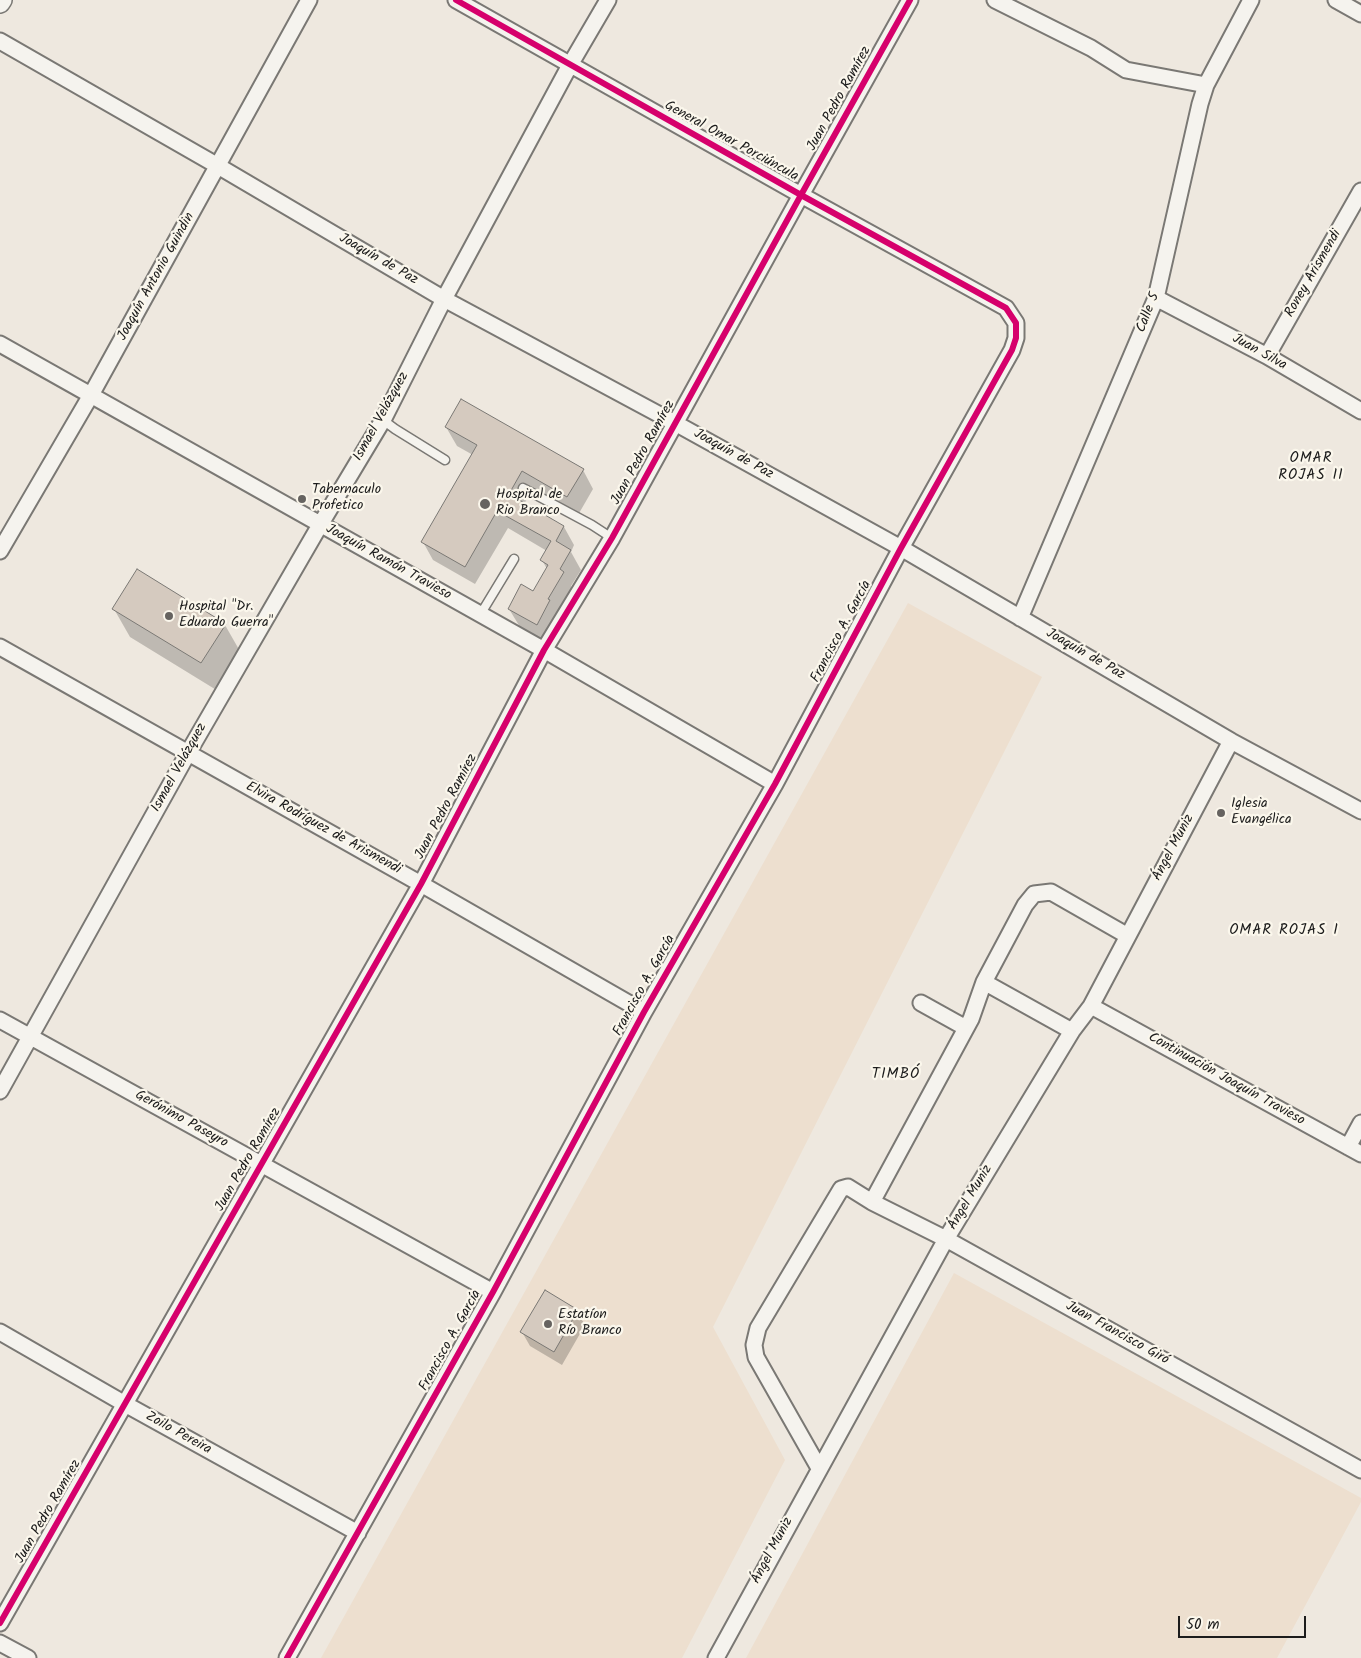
<!DOCTYPE html>
<html>
<head>
<meta charset="utf-8">
<style>
  body { margin:0 }
  #map { position:relative; width:1361px; height:1658px; overflow:hidden; background:#eee8df; font-family:Kalam,sans-serif }
  canvas { display:block }
  .scale { position:absolute; left:1178px; top:1616px; width:128px; height:22px; box-sizing:border-box; border:2px solid #1c1c1c; border-top:0; padding-left:6px; font-size:15px; line-height:18px; white-space:nowrap; color:#1c1c1c; -webkit-text-stroke:4px #fbf7ec; paint-order:stroke }
</style>
</head>
<body>
<div id="map">
<canvas width="1361" height="1658"></canvas>
<div class="scale">50 m</div>
</div>
<script>
const context = document.querySelector('canvas').getContext('2d');
context.lineJoin = 'round';
function fillPath(path, color) { context.fillStyle = color; context.fill(path, 'evenodd'); }
const poly = rows => new Path2D(rows.map(r => 'M' + r).join(''));
function strokePath(path, color, width, dash) { context.strokeStyle = color; context.lineWidth = width; context.lineCap = dash ? 'butt' : 'round'; context.setLineDash(dash || []); context.stroke(path); }
function write(font, color, halo, rows, align = 'center') {
  context.font = font + ' Kalam,sans-serif'; context.lineWidth = 4.5; context.setLineDash([]); context.textBaseline = 'middle'; context.strokeStyle = halo; context.fillStyle = color; for (const [text, x, y, turn = 0] of rows) {
    context.save(); context.translate(x, y); context.rotate((+turn || 0) * Math.PI / 180); context.textAlign = isNaN(turn) ? turn : align; if (halo) context.strokeText(text, 0, 0); context.fillText(text, 0, 0); context.restore();
  }
}
fillPath(poly([
  [908,603,1042,677,713,1327,785,1460,682,1658,321,1658],
  [954,1273,1361,1498,1361,1502,1277,1658,746,1658]
]), '#eddfcf');
fillPath(poly([
  [446,427,583,470,593,489,578,515,533,489,524,504,564,527,574,545,571,552,581,570,571,586,574,591,548,643,520,627,509,609,534,592,547,569,542,560,547,551,508,528,475,584,433,560,423,542,473,455,457,446],
  [114,609,225,625,241,653,218,691,130,637],
  [577,1311,585,1325,562,1365,530,1346,522,1332]
]), '#0003');
const building = poly([
  [461,399,584,469,567,497,522,471,509,494,564,526,556,541,571,550,560,569,564,572,548,599,550,600,537,625,508,609,521,584,533,591,548,565,540,560,551,541,497,511,465,567,421,542,477,445,445,427,461,399],
  [137,569,226,624,201,663,112,609,137,569],
  [545,1290,578,1310,554,1352,520,1332,545,1290]
]);
fillPath(building, '#d5cabf');
strokePath(building, '#7a7874', 1);
const service = poly([
  [383,420,395,429,445,460],
  [523,488,592,525,612,538],
  [480,615,514,559]
]);
const minor = poly([
  [995,0,1091,48,1126,70,1206,85],
  [1336,0,1361,14],
  [0,41,218,166,444,299,675,423,901,548,1231,741,1361,811],
  [1156,298,1267,356,1361,411],
  [0,344,544,650,775,784],
  [1267,356,1361,191],
  [0,551,91,395,309,0],
  [1020,618,1156,298,1200,104,1206,85,1251,0],
  [0,647,421,884,644,1012],
  [984,982,1072,1031],
  [921,1003,966,1028],
  [1091,1006,1361,1154],
  [0,1020,493,1292],
  [0,1091,188,753,320,525,383,420,444,299,570,65,608,0],
  [1348,1147,1361,1123],
  [872,1202,946,1239,1361,1470],
  [0,1332,125,1404,358,1533],
  [819,1468,756,1357,754,1345,758,1328,841,1189,848,1187,872,1202,971,1019,984,982,1025,905,1034,894,1051,892,1128,936],
  [0,1623,421,884,544,650,612,538,801,195,910,0],
  [0,1643,28,1658],
  [287,1658,493,1292,644,1012,775,784,901,548,1012,350,1016,338,1016,323,1006,308,801,195,456,0],
  [716,1658,946,1239,1072,1031,1091,1006,1231,741]
]);
const tertiary = poly([
  [0,3,2,0]
]);
strokePath(service, '#7a7874', 11);
strokePath(minor, '#7a7874', 19);
strokePath(tertiary, '#7a7874', 22);
strokePath(service, '#f5f3ee', 8);
strokePath(minor, '#f5f3ee', 15);
strokePath(tertiary, '#f5f3ee', 19);
strokePath(poly([
  [0,1623,421,884,544,650,612,538,801,195,910,0],
  [287,1658,493,1292,644,1012,775,784,901,548,1012,350,1016,338,1016,323,1006,308,801,195,456,0]
]), '#d6006c', 6);
for (const [x, y, r, color] of [
  [302,499,5,"#666360"],
  [485,504,6,"#666360"],
  [169,616,5,"#666360"],
  [1221,813,5,"#666360"],
  [548,1324,5,"#666360"]
]) { const dot = new Path2D(); dot.arc(x, y, r, 0, 2 * Math.PI); context.fillStyle = color; context.fill(dot); strokePath(dot, '#fbf7ec', 2); }
write('14px', '#1c1c1c', '#fbf7ec', [
  ["Juan Pedro Ramírez",840,99,-61],
  ["General Omar Porciúncula",731,142,29],
  ["Joaquín de Paz",378,260,30],
  ["Roney Arismendi",1314,274,-60],
  ["Joaquín Antonio Guindin",157,277,-61],
  ["Calle 5",1149,313,-69],
  ["Juan Silva",1259,353,29],
  ["Ismael Velázquez",382,417,-61],
  ["Juan Pedro Ramírez",644,453,-61],
  ["Joaquín de Paz",733,455,29],
  ["Joaquín Ramón Travieso",388,563,29],
  ["Francisco A. García",842,632,-62],
  ["Joaquín de Paz",1085,655,30],
  ["Ismael Velázquez",180,768,-61],
  ["Juan Pedro Ramírez",447,807,-62],
  ["Elvira Rodríguez de Arismendi",323,829,29],
  ["Ángel Muniz",1174,848,-62],
  ["Francisco A. García",645,986,-61],
  ["Continuación Joaquín Travieso",1226,1080,29],
  ["Gerónimo Paseyro",181,1120,29],
  ["Juan Pedro Ramírez",249,1160,-60],
  ["Ángel Muniz",971,1198,-59],
  ["Juan Francisco Giró",1117,1334,29],
  ["Francisco A. García",451,1341,-61],
  ["Zoilo Pereira",178,1434,29],
  ["Juan Pedro Ramírez",49,1512,-60],
  ["Ángel Muniz",773,1551,-62]
]);
write('14px', '#1c1c1c', '#fbf7ec', [
  ["Tabernaculo",312,491],
  ["Profetico",312,507],
  ["Hospital de",496,496],
  ["Rio Branco",496,512],
  ["Hospital \"Dr.",179,608],
  ["Eduardo Guerra\"",179,624],
  ["Iglesia",1231,805],
  ["Evangélica",1231,821],
  ["Estatíon",558,1316],
  ["Río Branco",558,1332]
], 'left');
context.letterSpacing = '1px';
write('15px', '#1c1c1c', '#fbf7ec', [
  ["OMAR",1311,459],
  ["ROJAS II",1311,476],
  ["OMAR ROJAS I",1284,931],
  ["TIMBÓ",896,1075]
]);
context.letterSpacing = '0px';
</script>
</body>
</html>
